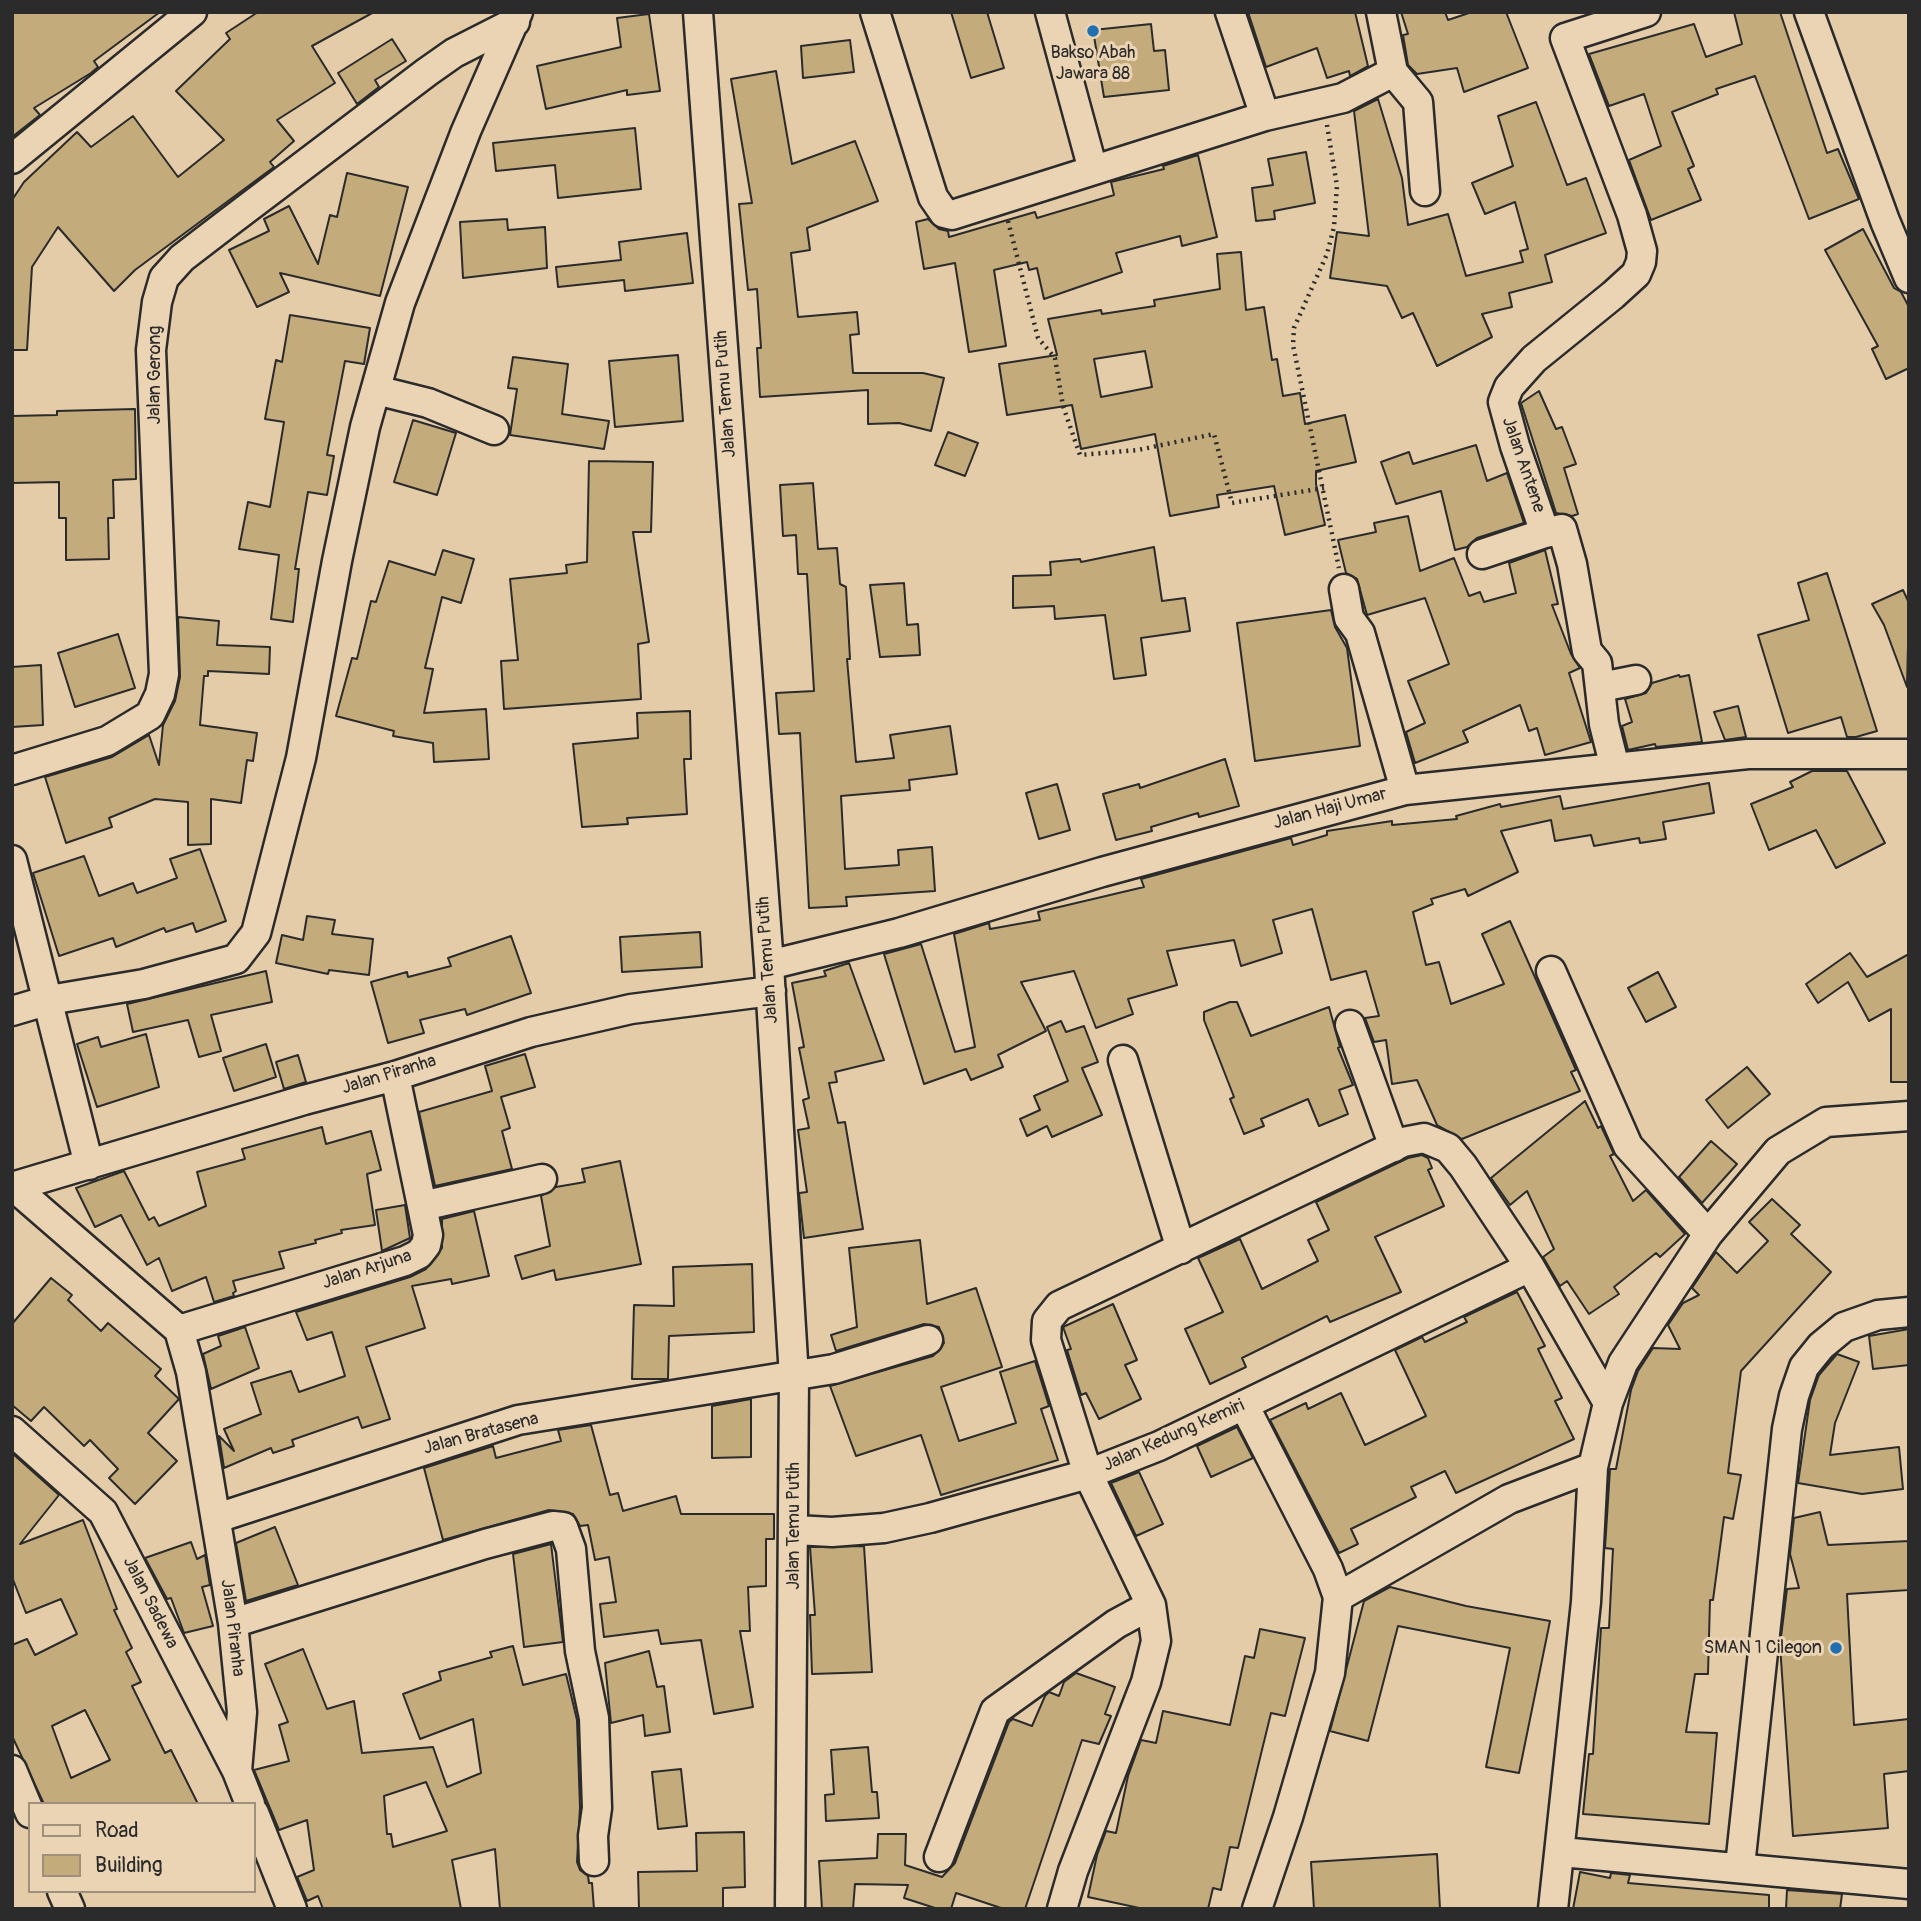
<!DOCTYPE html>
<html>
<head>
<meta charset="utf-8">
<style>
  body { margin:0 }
  #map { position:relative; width:1921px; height:1921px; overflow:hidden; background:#e4cca9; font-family:Pangolin,sans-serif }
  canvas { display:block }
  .frame { position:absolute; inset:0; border:14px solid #2b2b2b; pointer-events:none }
  .legend { position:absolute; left:28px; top:1802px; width:228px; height:91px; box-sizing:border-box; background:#ebd4b4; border:2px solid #9e907d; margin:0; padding:9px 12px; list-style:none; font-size:21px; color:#2b2b2b }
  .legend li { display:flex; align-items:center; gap:14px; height:35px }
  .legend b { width:35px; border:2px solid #9e907d }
</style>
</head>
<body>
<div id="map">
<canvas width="1921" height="1921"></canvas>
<div class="frame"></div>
<ul class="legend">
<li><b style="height:9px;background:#ebd4b4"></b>Road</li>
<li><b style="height:19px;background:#c3ab7c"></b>Building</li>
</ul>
</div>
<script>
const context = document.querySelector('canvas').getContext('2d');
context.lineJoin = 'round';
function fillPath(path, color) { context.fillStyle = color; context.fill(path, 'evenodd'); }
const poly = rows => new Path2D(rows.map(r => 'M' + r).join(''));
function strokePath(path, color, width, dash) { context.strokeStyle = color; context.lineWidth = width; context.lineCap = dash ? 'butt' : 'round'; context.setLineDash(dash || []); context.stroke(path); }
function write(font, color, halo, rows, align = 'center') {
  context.font = font + ' Pangolin,sans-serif'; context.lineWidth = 6; context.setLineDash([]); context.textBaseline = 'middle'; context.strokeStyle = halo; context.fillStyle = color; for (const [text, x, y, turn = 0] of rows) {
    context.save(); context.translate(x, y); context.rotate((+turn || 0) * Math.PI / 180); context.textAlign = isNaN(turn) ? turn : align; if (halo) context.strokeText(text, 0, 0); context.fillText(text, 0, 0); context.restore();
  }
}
const building = poly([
  [12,12,160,12,94,61,98,67,91,73,34,108,40,115,12,137,12,12],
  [258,12,374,12,312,46,335,83,277,120,294,141,270,162,274,167,135,270,114,291,58,227,32,267,27,350,12,350,12,200,24,182,77,132,91,147,133,116,178,177,224,140,176,91,230,39,226,33,258,12],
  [951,12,987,12,1004,68,971,78,951,12],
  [1248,12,1355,12,1368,66,1350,76,1349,71,1327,78,1317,48,1266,67,1248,12],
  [1401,12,1445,12,1448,20,1472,12,1506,12,1528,68,1464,92,1457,68,1417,74,1408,65,1403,35,1408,34,1401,12],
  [1734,12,1780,12,1827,153,1838,149,1859,199,1809,219,1755,76,1716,89,1718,94,1672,112,1694,166,1688,169,1701,200,1651,220,1629,160,1661,146,1644,94,1609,106,1589,54,1694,24,1706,57,1742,44,1734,12],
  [649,14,660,91,627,95,627,90,546,109,537,66,621,47,617,18,649,14],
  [1151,24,1154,51,1165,50,1169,90,1104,97,1093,30,1151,24],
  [392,39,406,61,375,80,379,87,357,104,338,73,392,39],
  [850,40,854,72,803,78,801,46,850,40],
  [776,71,792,164,855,141,878,201,807,228,810,250,791,253,798,317,857,312,859,334,850,335,853,373,923,373,944,378,931,431,899,423,868,424,868,390,760,397,757,348,761,348,757,289,748,290,739,204,752,203,731,79,776,71],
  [1378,99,1402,178,1408,225,1448,214,1466,276,1523,262,1520,251,1528,249,1515,202,1485,214,1472,183,1513,166,1498,116,1536,102,1567,185,1586,178,1606,233,1545,255,1552,282,1509,293,1512,307,1482,314,1492,337,1437,366,1413,313,1402,318,1387,286,1330,278,1337,232,1369,236,1354,111,1378,99],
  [635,128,641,189,558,198,555,165,496,171,493,143,635,128],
  [1306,152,1315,203,1274,211,1275,219,1256,221,1252,188,1273,185,1268,159,1306,152],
  [1198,155,1217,237,1182,246,1180,236,1116,253,1122,272,1044,299,1037,268,1029,270,1027,262,994,270,1006,346,969,352,955,263,924,269,916,222,928,219,939,229,948,231,949,237,1035,212,1037,218,1114,195,1111,182,1164,169,1163,166,1198,155],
  [347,173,408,187,380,296,280,273,289,292,257,307,229,250,269,231,264,219,289,206,318,264,330,215,337,217,347,173],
  [507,219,508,230,545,227,547,268,463,278,460,222,507,219],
  [1863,229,1894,288,1901,292,1909,307,1909,368,1886,379,1872,349,1878,346,1825,250,1863,229],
  [687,233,693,283,625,291,624,280,558,287,556,267,621,260,619,242,687,233],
  [1241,252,1246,310,1264,307,1272,360,1277,359,1283,396,1300,393,1305,424,1345,415,1356,462,1316,471,1316,484,1325,525,1285,535,1274,486,1217,495,1219,507,1170,516,1155,434,1081,449,1072,405,1007,415,999,364,1057,355,1048,319,1101,310,1102,314,1155,306,1154,300,1220,289,1217,254,1241,252],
  [1145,351,1152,387,1101,397,1094,359,1145,351],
  [290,315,370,328,364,364,345,361,327,455,334,456,327,495,308,492,295,569,299,569,293,622,271,619,279,555,239,549,248,502,270,507,284,422,265,419,276,360,282,362,290,315],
  [678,355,683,421,615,427,609,361,678,355],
  [513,357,568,364,562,414,609,421,604,449,510,435,517,389,508,388,513,357],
  [1539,391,1556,429,1562,427,1576,464,1564,468,1578,514,1572,516,1556,513,1521,403,1539,391],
  [135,409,136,479,113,480,114,518,108,518,109,559,66,560,66,518,59,518,59,482,12,483,12,416,57,415,57,411,135,409],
  [413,420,456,433,437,495,394,482,413,420],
  [948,432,978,443,965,476,935,465,948,432],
  [1476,445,1487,481,1507,473,1524,523,1477,538,1467,547,1455,550,1441,491,1396,504,1381,462,1409,452,1413,464,1476,445],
  [589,461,653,462,651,532,633,532,649,642,638,644,641,699,504,709,501,661,518,660,510,579,567,573,566,565,587,562,589,461],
  [813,483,818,549,837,548,840,584,846,587,850,659,847,659,856,762,894,758,890,735,950,726,957,774,909,780,910,790,841,796,845,869,899,865,898,850,932,847,935,891,846,897,847,906,809,908,800,733,779,734,776,693,814,691,807,574,798,574,796,535,783,536,780,485,813,483],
  [1408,516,1420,571,1454,558,1469,596,1480,592,1484,602,1516,593,1509,563,1545,550,1558,604,1552,605,1571,654,1580,668,1569,673,1591,742,1545,755,1537,728,1529,731,1520,705,1463,731,1468,742,1415,763,1406,732,1425,723,1408,681,1449,664,1425,598,1367,615,1357,579,1346,573,1338,540,1376,532,1374,523,1408,516],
  [1154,547,1162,601,1185,598,1190,631,1141,638,1146,675,1114,679,1105,615,1055,619,1054,606,1013,608,1013,576,1051,575,1050,562,1080,559,1081,562,1154,547],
  [443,550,474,559,461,603,442,597,425,668,433,669,424,713,486,709,489,759,434,762,433,743,393,736,394,731,336,716,352,658,357,659,371,601,376,602,389,561,435,575,443,550],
  [1827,573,1877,731,1856,737,1847,737,1841,717,1788,733,1758,635,1809,620,1798,583,1827,573],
  [904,583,907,625,918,624,920,655,880,657,870,585,904,583],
  [1903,590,1909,603,1907,687,1884,625,1872,604,1903,590],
  [1331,610,1335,627,1347,648,1360,746,1255,761,1237,623,1331,610],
  [178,617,219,621,217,645,270,647,269,674,208,671,208,676,204,676,200,725,257,733,253,761,247,760,241,803,211,799,211,844,188,845,188,802,155,799,109,818,112,827,66,843,45,777,112,757,149,735,159,765,163,725,175,701,180,677,178,617],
  [118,634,135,688,75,707,58,653,118,634],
  [41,665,43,725,12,727,12,667,41,665],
  [1679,675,1680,677,1689,675,1702,742,1656,747,1655,744,1628,750,1622,726,1632,722,1625,699,1646,693,1652,683,1679,675],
  [1738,706,1746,737,1725,740,1714,712,1738,706],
  [690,711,691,759,684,759,687,814,627,818,628,824,582,827,573,744,638,738,637,713,690,711],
  [1225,759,1239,806,1199,817,1198,813,1151,827,1152,831,1116,840,1103,794,1139,784,1140,788,1225,759],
  [1812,771,1847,771,1885,843,1836,868,1816,830,1769,850,1751,804,1793,787,1790,782,1812,771],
  [1709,783,1714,813,1663,822,1666,839,1640,843,1639,838,1594,846,1591,835,1555,841,1551,820,1501,831,1518,872,1468,896,1465,889,1431,899,1433,904,1413,912,1426,965,1439,962,1451,1004,1504,984,1482,934,1510,921,1576,1070,1571,1072,1580,1091,1462,1139,1437,1125,1417,1080,1392,1084,1386,1040,1374,1042,1365,1018,1379,1016,1366,971,1331,980,1312,909,1273,920,1282,953,1241,966,1234,940,1167,951,1177,985,1128,999,1133,1014,1096,1028,1074,971,1021,982,1046,1031,998,1055,1003,1067,971,1080,966,1069,924,1084,884,954,921,944,955,1052,975,1047,954,934,989,923,990,929,1040,920,1038,912,1144,887,1141,879,1291,838,1293,845,1327,835,1327,831,1392,821,1392,825,1457,819,1456,816,1500,804,1501,807,1560,796,1563,809,1709,783],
  [1057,784,1070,830,1039,839,1026,793,1057,784],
  [200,849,226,921,196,932,193,923,166,932,164,928,116,947,113,938,59,956,33,873,84,856,99,896,133,883,137,893,177,878,170,859,200,849],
  [307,916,335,920,332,934,373,939,369,975,329,970,328,974,276,963,282,935,303,940,307,916],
  [700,932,702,967,622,972,620,937,700,932],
  [511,936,531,993,467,1015,465,1009,420,1020,424,1033,388,1043,371,982,407,972,408,977,451,966,448,958,511,936],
  [1850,953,1867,977,1909,954,1909,1082,1891,1082,1891,1009,1869,1021,1848,982,1818,1003,1806,984,1850,953],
  [849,963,884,1060,835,1072,837,1082,829,1083,838,1123,845,1122,863,1229,804,1238,799,1193,807,1192,798,1130,809,1128,803,1100,809,1098,799,1048,804,1047,792,983,826,976,824,971,849,963],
  [266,971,272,1002,211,1015,221,1051,199,1057,188,1020,133,1032,127,1004,266,971],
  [1658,972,1676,1007,1646,1022,1628,988,1658,972],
  [1230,1002,1237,1002,1251,1036,1329,1007,1340,1047,1338,1048,1353,1085,1339,1090,1348,1114,1319,1126,1308,1099,1261,1119,1264,1126,1244,1134,1230,1099,1234,1097,1204,1020,1204,1012,1230,1002],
  [1061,1021,1066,1032,1084,1026,1098,1062,1082,1068,1102,1115,1052,1137,1047,1126,1027,1136,1020,1119,1040,1110,1034,1096,1068,1081,1047,1027,1061,1021],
  [146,1034,159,1087,97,1107,77,1044,98,1037,101,1047,146,1034],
  [266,1044,276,1077,234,1091,223,1058,266,1044],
  [525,1054,535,1087,501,1097,510,1128,502,1131,512,1169,435,1186,419,1112,492,1091,485,1066,525,1054],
  [298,1055,306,1082,284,1089,276,1062,298,1055],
  [1747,1067,1770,1094,1728,1128,1706,1100,1747,1067],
  [1585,1101,1598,1128,1601,1126,1614,1154,1610,1156,1633,1201,1646,1190,1685,1234,1660,1257,1656,1253,1614,1287,1619,1294,1589,1314,1567,1281,1560,1286,1543,1257,1554,1249,1527,1191,1510,1205,1491,1178,1585,1101],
  [322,1127,326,1144,371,1131,381,1170,367,1174,375,1225,341,1230,342,1233,315,1240,316,1243,279,1252,284,1268,233,1281,236,1291,233,1293,234,1296,214,1302,206,1277,172,1291,159,1258,147,1265,121,1215,95,1227,76,1188,124,1171,149,1220,154,1217,159,1226,206,1206,197,1172,245,1159,242,1149,322,1127],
  [1711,1141,1737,1164,1702,1203,1679,1177,1711,1141],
  [1422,1155,1428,1158,1432,1168,1428,1170,1444,1206,1375,1237,1401,1292,1330,1322,1327,1316,1242,1358,1246,1367,1210,1384,1185,1329,1223,1312,1198,1258,1240,1239,1262,1289,1318,1261,1308,1240,1329,1230,1316,1202,1408,1158,1422,1155],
  [620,1161,641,1264,556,1280,554,1270,522,1279,515,1256,550,1246,541,1196,556,1187,585,1182,582,1169,620,1161],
  [1772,1199,1800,1225,1791,1234,1831,1272,1741,1371,1728,1473,1741,1475,1733,1519,1724,1517,1713,1600,1710,1600,1708,1674,1695,1674,1686,1732,1717,1733,1709,1824,1583,1814,1589,1754,1593,1754,1601,1628,1609,1628,1613,1549,1605,1548,1610,1469,1616,1469,1631,1390,1638,1371,1653,1348,1680,1349,1668,1325,1683,1303,1699,1295,1692,1288,1716,1252,1737,1273,1768,1241,1749,1222,1772,1199],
  [405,1205,410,1238,382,1251,376,1210,405,1205],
  [474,1211,489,1276,452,1284,451,1279,412,1286,425,1328,366,1347,390,1419,362,1428,358,1417,292,1440,294,1446,273,1453,271,1448,224,1468,219,1436,234,1451,224,1429,261,1414,251,1383,291,1371,299,1392,345,1376,332,1332,307,1340,296,1312,410,1277,426,1269,442,1248,442,1219,474,1211],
  [920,1240,927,1304,976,1288,1002,1367,941,1387,959,1441,1016,1423,1000,1372,1035,1361,1049,1406,1041,1409,1058,1460,941,1495,921,1435,856,1456,830,1386,933,1356,944,1343,939,1327,924,1324,836,1351,831,1335,857,1327,849,1248,920,1240],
  [752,1264,754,1332,669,1336,668,1379,632,1379,634,1305,674,1306,673,1267,752,1264],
  [51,1278,72,1295,68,1300,101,1331,108,1323,161,1369,155,1376,179,1399,148,1433,177,1461,135,1504,109,1478,118,1469,90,1440,84,1446,44,1407,31,1421,12,1405,12,1324,51,1278],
  [1517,1292,1545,1346,1538,1349,1562,1398,1555,1401,1574,1439,1456,1493,1445,1471,1411,1487,1416,1497,1351,1529,1358,1544,1339,1553,1270,1420,1306,1403,1308,1409,1341,1393,1365,1445,1426,1416,1395,1350,1422,1337,1425,1342,1467,1322,1464,1317,1517,1292],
  [1113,1304,1137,1360,1125,1365,1141,1399,1099,1419,1086,1393,1081,1395,1067,1350,1071,1349,1063,1327,1113,1304],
  [245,1327,259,1368,211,1389,203,1354,221,1346,218,1336,245,1327],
  [1909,1329,1909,1365,1873,1369,1869,1336,1909,1329],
  [1837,1354,1859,1362,1835,1423,1830,1455,1899,1447,1903,1489,1862,1494,1798,1483,1810,1400,1819,1375,1837,1354],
  [751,1399,751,1457,712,1458,712,1406,751,1399],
  [591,1425,610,1495,618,1493,623,1511,676,1496,681,1514,774,1514,774,1539,766,1539,766,1586,748,1587,750,1631,740,1631,753,1707,714,1714,701,1640,661,1644,658,1630,604,1637,600,1604,616,1602,609,1557,595,1560,588,1525,580,1526,573,1514,549,1510,443,1540,424,1468,493,1446,496,1458,561,1441,558,1430,591,1425],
  [1237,1427,1253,1458,1211,1477,1197,1446,1237,1427],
  [12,1453,59,1495,20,1544,83,1520,117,1609,114,1610,132,1648,126,1652,141,1682,132,1686,165,1753,171,1750,198,1804,44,1804,12,1736,12,1645,27,1639,35,1655,77,1634,61,1599,26,1613,12,1577,12,1453],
  [85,1710,110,1760,71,1778,52,1726,85,1710],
  [1139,1472,1163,1524,1136,1536,1111,1483,1139,1472],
  [1820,1512,1828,1545,1909,1541,1909,1590,1847,1594,1854,1725,1909,1719,1909,1771,1884,1774,1888,1828,1793,1836,1780,1645,1787,1589,1799,1588,1790,1554,1794,1518,1820,1512],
  [275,1527,298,1585,246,1601,236,1543,275,1527],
  [191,1542,197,1559,205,1555,210,1585,202,1587,213,1626,184,1633,171,1598,167,1599,145,1558,191,1542],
  [551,1544,563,1642,524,1647,513,1554,551,1544],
  [864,1546,872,1672,812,1674,810,1615,815,1615,810,1547,864,1546],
  [1390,1587,1466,1606,1550,1621,1519,1773,1486,1767,1510,1648,1398,1626,1368,1741,1330,1731,1364,1601,1390,1587],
  [1260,1629,1305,1638,1285,1716,1271,1713,1238,1848,1230,1847,1221,1890,1213,1888,1208,1909,1144,1909,1088,1897,1097,1855,1106,1831,1116,1833,1128,1776,1141,1740,1156,1743,1163,1711,1230,1725,1245,1656,1254,1658,1260,1629],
  [513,1646,523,1685,566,1674,577,1720,580,1807,577,1862,580,1870,588,1876,589,1883,592,1883,594,1909,500,1909,495,1849,452,1860,461,1909,323,1909,318,1896,307,1901,297,1877,314,1870,307,1820,279,1830,254,1770,289,1761,279,1725,288,1722,265,1664,303,1649,327,1709,354,1701,362,1753,433,1747,447,1787,481,1773,473,1719,420,1739,403,1694,441,1680,439,1672,492,1657,490,1652,513,1646],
  [426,1782,447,1831,393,1847,391,1834,387,1834,384,1796,426,1782],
  [649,1651,657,1687,664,1686,670,1732,645,1736,643,1715,611,1723,605,1663,649,1651],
  [1076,1673,1115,1687,1105,1714,1111,1716,1099,1744,1082,1740,1025,1909,1004,1909,956,1893,951,1909,938,1909,904,1898,908,1885,855,1884,853,1909,822,1909,819,1861,877,1858,878,1834,906,1834,905,1865,942,1877,955,1863,1009,1722,1013,1719,1032,1726,1045,1696,1049,1692,1059,1696,1064,1682,1076,1673],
  [868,1747,872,1792,877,1792,879,1818,826,1821,825,1795,834,1794,831,1750,868,1747],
  [681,1769,687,1826,658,1829,652,1772,681,1769],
  [744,1832,745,1887,723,1888,723,1909,639,1909,638,1872,697,1871,696,1833,744,1832],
  [1437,1854,1440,1909,1314,1909,1311,1862,1437,1854],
  [1580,1872,1610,1878,1611,1873,1630,1875,1628,1883,1769,1895,1769,1909,1573,1909,1580,1872],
  [1787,1890,1842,1894,1840,1909,1786,1909,1787,1890]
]);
fillPath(building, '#c3ab7c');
strokePath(building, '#2b2b2b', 2);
const minor = poly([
  [698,12,769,965,794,1377,790,1909],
  [875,12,933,197,944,213,952,215,1265,116,1343,98,1393,72],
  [1050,12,1093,170],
  [1230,12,1265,116],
  [1381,12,1393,72,1418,102,1425,191],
  [1809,12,1885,221,1909,278],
  [12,159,192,12],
  [376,390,428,403,494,430],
  [1482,554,1545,533],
  [1344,589,1349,618,1360,633,1405,790],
  [1601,687,1636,680],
  [1615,768,1604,724,1597,663,1587,651,1572,564,1562,529,1545,533,1515,446,1503,402,1509,387,1534,359,1613,295,1636,274,1641,262,1642,251,1632,215,1565,38,1646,12],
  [12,770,107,741,150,715,160,694,164,674,151,350,157,302,164,278,182,258,225,225,427,72,454,53,515,22],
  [12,860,89,1165],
  [769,965,899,933,1102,872,1405,790,1748,754,1909,754],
  [1551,971,1628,1146,1708,1234],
  [12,1011,49,1000,144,984,236,959,256,933,301,758,337,561,365,427,400,303,466,131,518,12],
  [1350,1025,1394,1147],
  [1123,1060,1181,1249],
  [12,1187,304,1100,395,1076,531,1032,631,1009,771,991],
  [14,1187,179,1330,191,1372,233,1623,242,1712,237,1771],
  [422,1206,542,1179],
  [179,1330,405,1261,419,1254,426,1245,428,1235,395,1076],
  [1244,1405,1328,1569,1338,1597,1330,1673,1288,1817,1257,1909],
  [12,1431,103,1512,237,1771,250,1804],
  [217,1518,518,1420,834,1369,928,1340],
  [795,1530,832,1532,884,1528,930,1518,1088,1474,1159,1446,1530,1267],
  [1338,1597,1509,1499,1593,1467],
  [233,1623,485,1544,553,1526,563,1527,571,1549,580,1651,594,1718,597,1808,593,1836,594,1861],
  [12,1770,30,1813],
  [254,1813,292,1909],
  [1561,1852,1909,1884],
  [939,1857,995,1711,1116,1624,1151,1605],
  [1740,1866,1787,1429,1794,1396,1804,1367,1821,1346,1844,1327,1878,1315,1909,1312],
  [62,1891,70,1909],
  [1062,1909,1073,1871,1146,1682,1156,1641,1151,1605,1088,1474,1046,1340,1047,1321,1059,1306,1403,1142,1424,1138,1448,1148,1463,1166,1530,1267,1608,1403],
  [1553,1909,1586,1602,1593,1467,1608,1403,1623,1363,1708,1234,1778,1151,1826,1122,1909,1116]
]);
strokePath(minor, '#2b2b2b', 33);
strokePath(poly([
  [1327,125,1337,186,1334,227,1327,254,1294,328,1293,345,1339,568],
  [1008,221,1038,338,1055,358,1063,406,1080,455,1138,450,1214,434,1232,503,1324,488]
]), '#2b2b2b', 4.5, [2, 5]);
strokePath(minor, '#ebd4b4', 28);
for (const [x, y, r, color] of [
  [1093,31,7,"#1f6fb2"],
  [1836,1648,7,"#1f6fb2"]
]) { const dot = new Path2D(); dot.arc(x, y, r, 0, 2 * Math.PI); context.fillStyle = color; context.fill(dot); strokePath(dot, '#ebd4b4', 2.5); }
write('18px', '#2b2b2b', '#ebd4b4', [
  ["Bakso Abah",1093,53],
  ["Jawara 88",1093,74],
  ["SMAN 1 Cilegon",1822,1648,"right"]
]);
write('18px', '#2b2b2b', '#ebd4b4', [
  ["Jalan Gerong",155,375,-90],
  ["Jalan Temu Putih",726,394,-94],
  ["Jalan Antene",1523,465,71],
  ["Jalan Haji Umar",1330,809,-15],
  ["Jalan Temu Putih",768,960,-94],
  ["Jalan Piranha",389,1075,-17],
  ["Jalan Arjuna",367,1270,-18],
  ["Jalan Bratasena",481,1434,-15],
  ["Jalan Kedung Kemiri",1174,1436,-24],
  ["Jalan Temu Putih",794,1526,-90],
  ["Jalan Sadewa",150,1603,63],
  ["Jalan Piranha",232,1628,83]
]);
</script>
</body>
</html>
